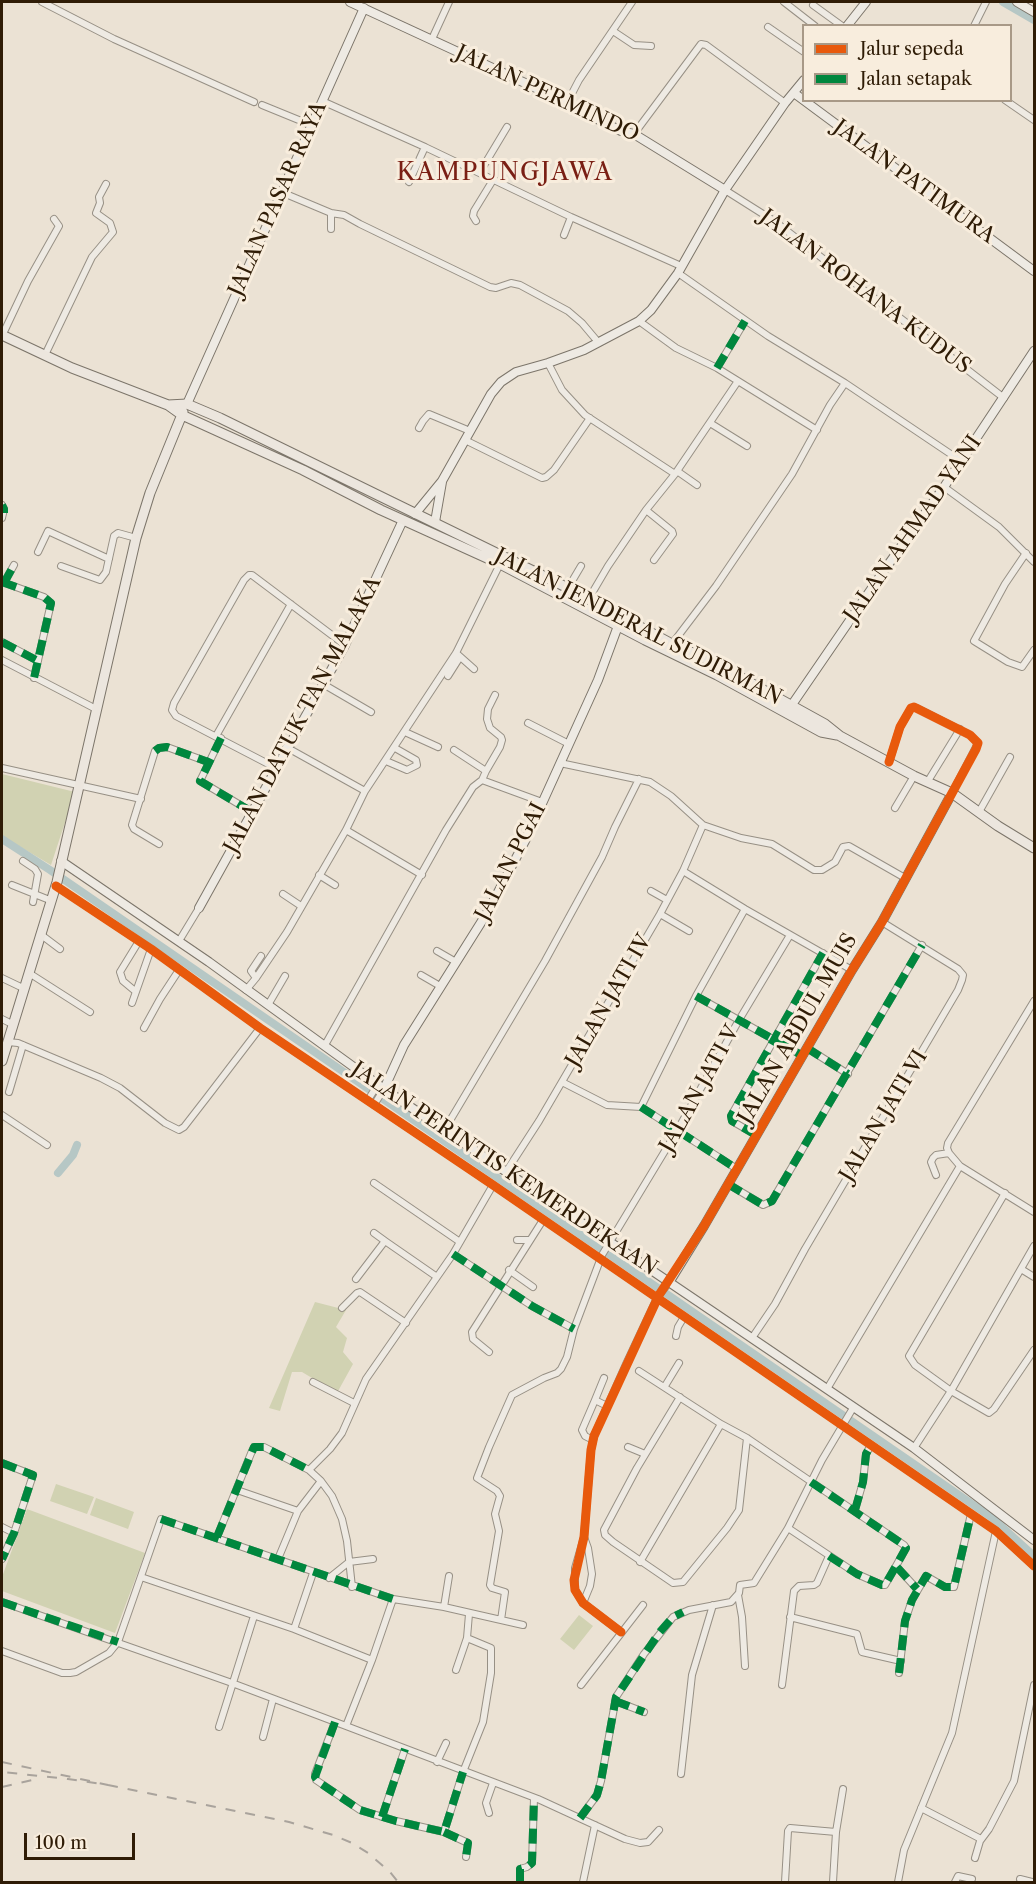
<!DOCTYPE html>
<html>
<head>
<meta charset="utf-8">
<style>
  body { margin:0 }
  #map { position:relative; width:1036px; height:1884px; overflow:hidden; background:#ebe2d4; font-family:"Libre Caslon Text",serif }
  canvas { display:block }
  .frame { position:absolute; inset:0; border:3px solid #2f1c06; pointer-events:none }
  .legend { position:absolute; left:802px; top:24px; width:210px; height:78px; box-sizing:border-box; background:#f8eddd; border:2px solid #a89987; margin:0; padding:8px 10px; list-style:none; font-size:18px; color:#2f1c06 }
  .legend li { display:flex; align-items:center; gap:12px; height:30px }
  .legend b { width:30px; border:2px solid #a89987 }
  .scale { position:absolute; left:24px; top:1833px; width:111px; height:27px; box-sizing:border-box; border:3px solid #2f1c06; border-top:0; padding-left:8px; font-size:18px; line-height:21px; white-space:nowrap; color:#2f1c06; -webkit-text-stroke:4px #f8eddd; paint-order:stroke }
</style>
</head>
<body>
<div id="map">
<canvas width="1036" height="1884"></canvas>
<div class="frame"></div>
<ul class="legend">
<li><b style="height:8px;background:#e8590c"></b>Jalur sepeda</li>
<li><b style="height:8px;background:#00873e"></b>Jalan setapak</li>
</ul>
<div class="scale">100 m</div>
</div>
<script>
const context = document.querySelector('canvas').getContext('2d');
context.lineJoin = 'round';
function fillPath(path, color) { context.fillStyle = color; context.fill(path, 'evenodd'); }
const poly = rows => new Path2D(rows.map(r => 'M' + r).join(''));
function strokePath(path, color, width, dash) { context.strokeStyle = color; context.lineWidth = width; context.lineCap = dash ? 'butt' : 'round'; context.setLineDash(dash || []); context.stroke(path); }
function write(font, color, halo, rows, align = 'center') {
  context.font = font + ' "Libre Caslon Text",serif'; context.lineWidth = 6; context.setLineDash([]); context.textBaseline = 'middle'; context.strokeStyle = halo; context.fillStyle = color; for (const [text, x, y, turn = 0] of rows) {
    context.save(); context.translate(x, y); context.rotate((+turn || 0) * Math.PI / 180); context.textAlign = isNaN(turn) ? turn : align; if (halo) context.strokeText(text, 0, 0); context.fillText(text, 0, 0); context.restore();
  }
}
fillPath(poly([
  [2,774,75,792,51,865,2,836],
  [315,1302,346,1310,336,1327,347,1338,343,1352,353,1364,337,1393,302,1372,292,1372,280,1411,269,1408],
  [56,1484,94,1497,87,1514,50,1501],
  [96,1498,134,1512,128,1529,90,1515],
  [27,1509,145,1553,115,1633,2,1591,2,1577],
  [579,1615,593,1626,574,1650,560,1639]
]), '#d1d2b2');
strokePath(poly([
  [1003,2,1034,20],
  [2,839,50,870,991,1517,1034,1556],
  [58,1173,73,1155,77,1145]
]), '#b6c7c5', 8);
const street = poly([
  [42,2,114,39,254,102],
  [784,2,815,26],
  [813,5,842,26],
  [974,26,986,2],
  [768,27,804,52],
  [613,31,634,45,651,46],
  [432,39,449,2],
  [1005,100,1034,120],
  [322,101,425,147,571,217,681,266],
  [567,103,579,80,632,2],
  [262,105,311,125],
  [634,134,701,44,706,45,785,103],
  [480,172,507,127],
  [409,182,425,147],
  [725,190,774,221,1004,398],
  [281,192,331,213,344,215,360,224,490,287,496,288,511,283,520,285,568,311,582,323,598,342],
  [331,213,331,229],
  [476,221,473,216,474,211,493,180],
  [564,235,571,217],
  [678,273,768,336,845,383,961,461],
  [639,321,676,348,717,368,817,430],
  [2,336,28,281,59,226,54,219],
  [45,355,92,257,113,232,110,223,96,213,100,203,99,197,106,184],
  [548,363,562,390,585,415,675,474],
  [717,368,745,321],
  [710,423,747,446],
  [419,428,423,421,429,414,470,431],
  [465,440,542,478,546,477,554,470,590,418],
  [677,471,697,485],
  [944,487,999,527,1034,562],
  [2,505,4,509,2,518],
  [646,510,672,531,673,534,654,560],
  [38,552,48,531,109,559],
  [1026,553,1005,584,974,641,1008,662,1022,667,1034,650],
  [61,566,100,580,106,572,114,536,118,533,136,538],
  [2,582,44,597,51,603,34,678],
  [4,583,14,565],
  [568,588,581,566],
  [588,600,608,566,646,510,675,474,738,381],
  [2,642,38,661],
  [672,644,716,586,792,474,830,405,845,383],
  [456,653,474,669],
  [2,660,96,709],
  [448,676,460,657],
  [323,684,371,712],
  [528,723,569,744],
  [405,732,438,747],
  [216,736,291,604],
  [221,738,200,781,252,812],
  [286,747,365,791],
  [454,750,486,771,482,780],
  [386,761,407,770,417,765,416,760,395,748],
  [889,762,900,727,911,708,917,708,970,735,978,743,952,793],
  [560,763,650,782,671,796,703,825,741,838,772,844,814,870,822,870,835,862,843,847,849,846,905,878],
  [2,768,141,799],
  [276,768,176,716,172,710,174,703,244,580,249,575,252,575,345,645],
  [486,771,500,747,502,740,501,737,490,728,487,719,488,709,495,695],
  [928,781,960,729],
  [895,808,914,776],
  [979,812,1010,757],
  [346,830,422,875],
  [159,844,134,829,132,825,155,751,159,748,167,747,208,762],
  [23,861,35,869,38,874,33,902],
  [683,871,745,909,852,970],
  [319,875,335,885],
  [12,885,52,901],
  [56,886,151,949,260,1028,493,1185,996,1531,1034,1566],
  [651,891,667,900],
  [283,894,301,906],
  [660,914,689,931],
  [40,934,60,949],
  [179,941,199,908],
  [437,951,456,962],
  [29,973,90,1012],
  [421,975,440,986],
  [2,978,25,989],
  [256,978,251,971,261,956],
  [246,990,256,978,287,932,346,830,365,791,456,653,500,564],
  [135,991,123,981,120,972,139,941],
  [696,996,803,1056],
  [1034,1001,948,1143,947,1148,949,1153,960,1166,1034,1212],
  [132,1003,151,949],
  [268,1005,285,976],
  [2,1019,14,1025],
  [144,1028,160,999,179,970],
  [8,1042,18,1043,101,1078,120,1088,165,1123,179,1130,184,1127,208,1096,260,1028],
  [325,1045,446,830,473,787,482,780,542,802],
  [807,1048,848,1074],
  [562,1082,607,1105,641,1107,737,1169],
  [9,1092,23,1045],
  [368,1100,378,1084],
  [374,1105,384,1089],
  [641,1107,696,996,745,909],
  [2,1115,47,1145],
  [445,1129,545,961,602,857,615,827,639,779],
  [756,1135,732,1121,731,1116,823,953],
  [506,1172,539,1121,660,914,683,871,703,825],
  [936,1175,931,1162,933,1158,936,1155,949,1153],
  [374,1183,460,1242],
  [728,1184,763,1205,772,1201,922,945],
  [1005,1193,909,1356,915,1365,951,1391,989,1413,994,1409,1034,1350],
  [374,1233,385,1241],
  [517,1240,529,1240],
  [453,1254,532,1306,574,1329],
  [1021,1269,1034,1277],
  [509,1270,533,1287],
  [356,1279,385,1241,437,1277],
  [342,1308,357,1293,360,1292,406,1323],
  [676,1336,678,1327,684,1317],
  [752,1338,775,1304,805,1249,958,990,962,980,963,975,958,969,882,922],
  [489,1352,473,1339,472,1332,543,1220],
  [639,1371,721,1424,747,1438,904,1545,906,1548,896,1566,917,1589],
  [313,1382,354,1403],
  [665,1386,679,1363],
  [827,1389,960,1166],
  [680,1397,637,1468,604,1530,605,1535,613,1542,673,1583,683,1582,727,1528,739,1510,747,1438],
  [595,1400,604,1378],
  [593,1440,585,1436,582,1430,595,1400,607,1406],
  [628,1447,645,1454],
  [914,1448,951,1391,1034,1246],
  [2,1463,33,1475,14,1533,2,1559],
  [309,1470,330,1449,342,1433,366,1379,453,1254,493,1185],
  [321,1481,332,1496,342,1519,347,1541,352,1587],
  [855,1510,863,1482,866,1454,871,1445],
  [2,1527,14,1533],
  [788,1528,857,1574,882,1585,885,1585,896,1566],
  [217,1537,252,1451,254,1447,264,1447,309,1470,321,1481,298,1511,237,1490],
  [278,1559,298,1511],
  [640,1562,721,1424],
  [141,1577,294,1629,372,1660],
  [329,1578,349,1562,373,1559],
  [738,1595,742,1617,745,1666],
  [2,1602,232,1683,346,1726,372,1660,393,1599],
  [583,1603,590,1586,592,1574,588,1548,584,1537],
  [444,1607,449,1576],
  [790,1617,857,1634,862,1652,901,1661],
  [501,1620,505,1592,492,1588,490,1585,499,1531,495,1514,500,1496,497,1491,477,1478,489,1447,512,1395,544,1378,557,1373,561,1369,567,1357,574,1329,602,1255,677,1131,739,1020,790,935],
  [294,1629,313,1573],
  [621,1632,583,1603,575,1590,575,1568,584,1537,591,1450,594,1436,626,1364,657,1298,670,1281],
  [2,1651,62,1673,70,1673,76,1672,109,1653,118,1642,161,1519,393,1599,444,1607,523,1625],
  [456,1670,467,1638],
  [899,1673,905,1621,912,1600,926,1576,945,1587,954,1587,971,1514],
  [581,1685,643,1605],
  [782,1685,794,1591,799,1586,814,1585,817,1583,829,1556],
  [615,1701,644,1712],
  [335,1722,315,1774,316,1780,360,1810,396,1821,444,1832,463,1772,483,1722,491,1673,491,1648,467,1638,469,1614],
  [346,1726,538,1799,625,1839,640,1843,648,1842,659,1830],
  [219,1727,254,1616],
  [263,1737,273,1699],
  [437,1762,446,1743],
  [681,1774,692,1675,713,1605],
  [921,1808,981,1839],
  [489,1813,486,1803,493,1783],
  [382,1817,405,1749],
  [580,1818,597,1795,601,1781,616,1697,644,1654,673,1617,689,1610,731,1602,739,1593,740,1585,754,1583,788,1528,822,1460,853,1408],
  [444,1832,468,1843,466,1857],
  [975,1858,980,1841,989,1829,1014,1781,1034,1685],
  [1020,1879,1032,1882],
  [520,1882,520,1869,527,1867,532,1863,534,1798],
  [583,1882,595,1825],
  [785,1882,788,1831,790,1828,836,1832],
  [833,1882,836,1832,843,1789],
  [898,1882,904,1850,952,1733,996,1531],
  [955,1882,958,1876,972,1879]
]);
const secondary = poly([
  [350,2,538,89,621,131,634,134,725,190],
  [1017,2,1034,12],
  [847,26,866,2],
  [794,93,1034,271],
  [187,404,364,8],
  [415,514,442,481,491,394,501,382,516,372,548,363,584,350,639,321,651,310,678,273,725,190,785,103,804,80],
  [435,522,442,482],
  [789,709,885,569,944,487,1034,351],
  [61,861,209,962,384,1089,914,1448,1034,1540],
  [199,908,345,645,403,520],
  [384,1089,404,1045,487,913,525,841,598,680,618,626],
  [670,1281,704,1226,852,970,882,922,952,793]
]);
const primary = poly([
  [2,335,72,368,168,405,182,415,303,470,381,510,500,564,645,640,717,675,821,732,837,735],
  [168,405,187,404,220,418,568,588,672,644,711,661,825,724,840,736,914,776,952,793,998,826,1034,848],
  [2,1061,57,882,136,538,150,493,183,412]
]);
strokePath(street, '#979085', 8);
strokePath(secondary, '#7c756a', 10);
strokePath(primary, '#7c756a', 11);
strokePath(street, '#eeeae3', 6);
strokePath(secondary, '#eeeae3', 8);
strokePath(primary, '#ece6de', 9);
strokePath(poly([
  [2,1762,108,1785,68,1779,2,1772],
  [108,1785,289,1822,333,1835,352,1843,368,1853,390,1872,398,1882],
  [2,1787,37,1779]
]), '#a9a39c', 2, [10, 10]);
strokePath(poly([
  [717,368,745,321],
  [2,505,4,509,4,513],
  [2,582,44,597,51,603,34,678],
  [4,583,14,565],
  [2,642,38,661],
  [221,738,200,781,252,812],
  [155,751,159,748,167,747,208,762],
  [696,996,803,1056],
  [807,1048,848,1074],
  [641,1107,737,1169],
  [756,1135,732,1121,731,1116,823,953],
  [728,1184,763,1205,772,1201,922,945],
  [453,1254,532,1306,574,1329],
  [2,1463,33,1475,14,1533,2,1559],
  [811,1482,904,1545,906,1548,896,1566,917,1589],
  [855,1510,863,1482,866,1454,871,1445],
  [161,1519,393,1599],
  [217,1537,254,1447,264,1447,309,1470],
  [829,1556,857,1574,882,1585,885,1585,896,1566],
  [2,1602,118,1642],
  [899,1673,905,1621,912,1600,926,1576,945,1587,954,1587,971,1514],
  [615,1701,644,1712],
  [335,1722,315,1777,320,1783,360,1810,396,1821,444,1832,463,1772],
  [382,1817,405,1749],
  [580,1818,597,1795,601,1781,616,1697,659,1633,673,1617,683,1612],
  [444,1832,468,1843,466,1857],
  [520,1882,520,1869,527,1867,532,1863,534,1798]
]), '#00873e', 8, [15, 8]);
strokePath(poly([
  [56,886,151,949,260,1028,493,1185,996,1531,1034,1566],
  [621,1632,583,1603,575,1590,574,1580,584,1537,591,1450,594,1436,659,1295,704,1226,852,970,882,922,976,749,978,743,970,735,914,707,911,708,900,727,889,762]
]), '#e8590c', 9);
write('21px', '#2f1c06', '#f8eddd', [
  ["JALAN PERMINDO",547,94,25],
  ["JALAN PATIMURA",914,182,36],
  ["JALAN PASAR RAYA",278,199,-66],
  ["JALAN ROHANA KUDUS",865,292,37],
  ["JALAN AHMAD YANI",913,529,-55],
  ["JALAN JENDERAL SUDIRMAN",638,627,27],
  ["JALAN DATUK TAN MALAKA",303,715,-62],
  ["JALAN PGAI",511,862,-63],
  ["JALAN JATI IV",609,1001,-60],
  ["JALAN ABDUL MUIS",798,1029,-60],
  ["JALAN JATI V",700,1089,-61],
  ["JALAN JATI VI",884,1116,-59],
  ["JALAN PERINTIS KEMERDEKAAN",504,1169,34]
]);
context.letterSpacing = '1.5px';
write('24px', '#7a1f14', '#f8eddd', [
  ["KAMPUNGJAWA",505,173]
]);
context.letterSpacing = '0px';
</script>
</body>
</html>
